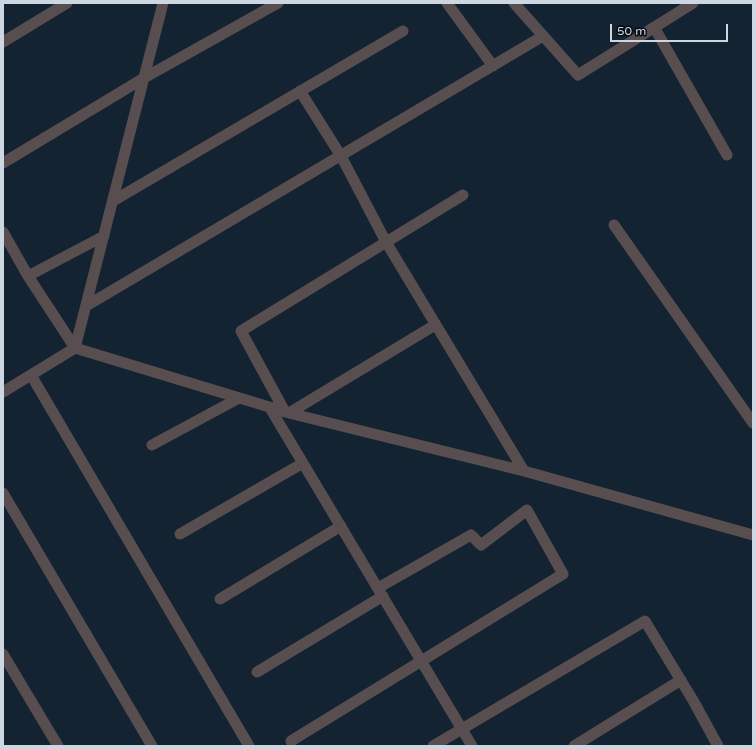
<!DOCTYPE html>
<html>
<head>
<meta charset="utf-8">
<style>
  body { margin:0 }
  #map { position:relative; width:756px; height:749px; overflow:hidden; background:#132331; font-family:"Varela Round",sans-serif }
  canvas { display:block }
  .frame { position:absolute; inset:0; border:4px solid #cdd7e1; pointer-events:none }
  .scale { position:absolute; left:610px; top:24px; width:118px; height:18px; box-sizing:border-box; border:2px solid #cdd7e1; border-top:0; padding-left:5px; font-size:12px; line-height:14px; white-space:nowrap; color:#cdd7e1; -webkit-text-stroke:3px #050c12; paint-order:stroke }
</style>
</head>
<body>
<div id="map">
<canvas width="756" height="749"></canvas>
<div class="frame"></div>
<div class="scale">50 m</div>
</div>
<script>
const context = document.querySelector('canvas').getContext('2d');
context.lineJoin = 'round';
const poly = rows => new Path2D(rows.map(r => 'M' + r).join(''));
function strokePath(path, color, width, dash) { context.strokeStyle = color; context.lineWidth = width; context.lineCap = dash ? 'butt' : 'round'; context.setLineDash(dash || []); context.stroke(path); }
strokePath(poly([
  [447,3,493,66],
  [514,3,578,75,693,3],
  [654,27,727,155],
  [3,42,67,3],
  [300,91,341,156,386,242,524,471],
  [3,163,144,78,278,3],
  [113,201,403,31],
  [614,225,753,423],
  [3,232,28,276,75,348,289,413,524,471,753,535],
  [28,276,104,236],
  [86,306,543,36],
  [31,375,249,746],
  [3,392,75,348,163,3],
  [270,408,472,746],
  [285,412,241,331,463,195],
  [289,413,435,325],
  [152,445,239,398],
  [3,493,152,746],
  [180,534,303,463],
  [220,599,341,526],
  [3,654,58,746],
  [257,672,383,596],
  [291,741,563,574,527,510,481,545,471,535,378,588],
  [433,746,645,621,694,702,718,746],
  [574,746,681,680]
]), '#594e4f', 11);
</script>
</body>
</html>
